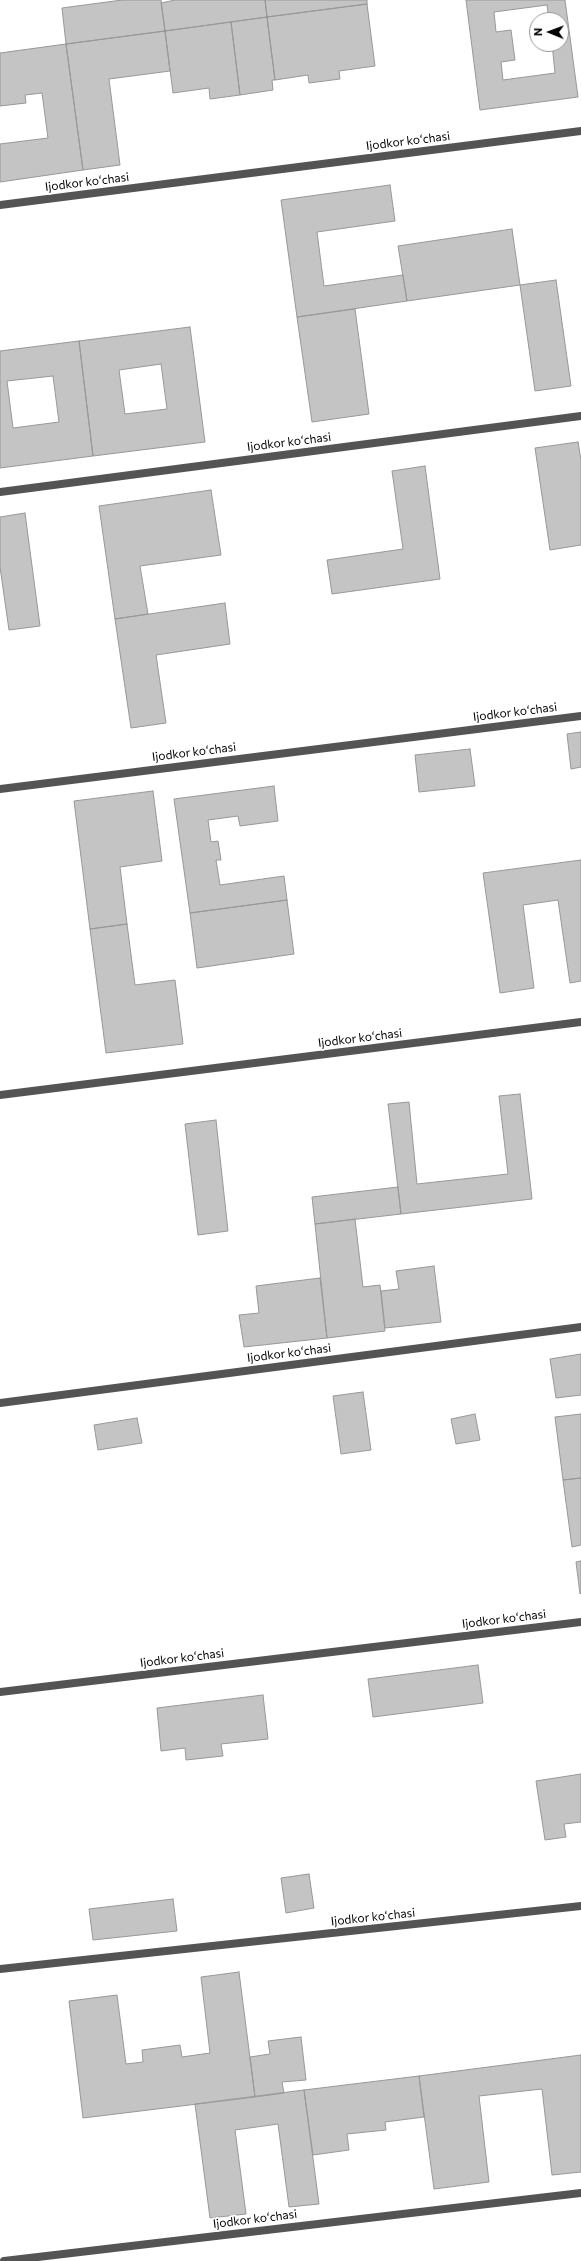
<!DOCTYPE html>
<html>
<head>
<meta charset="utf-8">
<style>
  body { margin:0 }
  #map { position:relative; width:581px; height:2261px; overflow:hidden; background:#fff; font-family:Commissioner,sans-serif }
  canvas { display:block }
  .north { position:absolute; left:529px; top:12px; width:40px; height:40px; box-sizing:border-box; background:#fff; border:1px solid #999; border-radius:50%; rotate:271deg; font-size:11px; font-weight:700; line-height:16px; text-align:center; color:#000 }
  .north::after { content:''; display:block; margin:auto; width:14px; height:18px; background:#000; clip-path:polygon(50% 0,100% 100%,50% 72%,0 100%) }
</style>
</head>
<body>
<div id="map">
<canvas width="581" height="2261"></canvas>
<div class="north">N</div>
</div>
<script>
const context = document.querySelector('canvas').getContext('2d');
context.lineJoin = 'round';
function fillPath(path, color) { context.fillStyle = color; context.fill(path, 'evenodd'); }
const poly = rows => new Path2D(rows.map(r => 'M' + r).join(''));
function strokePath(path, color, width, dash) { context.strokeStyle = color; context.lineWidth = width; context.lineCap = dash ? 'butt' : 'round'; context.setLineDash(dash || []); context.stroke(path); }
function write(font, color, halo, rows, align = 'center') {
  context.font = font + ' Commissioner,sans-serif'; context.lineWidth = 3.5; context.setLineDash([]); context.textBaseline = 'middle'; context.strokeStyle = halo; context.fillStyle = color; for (const [text, x, y, turn = 0] of rows) {
    context.save(); context.translate(x, y); context.rotate((+turn || 0) * Math.PI / 180); context.textAlign = isNaN(turn) ? turn : align; if (halo) context.strokeText(text, 0, 0); context.fillText(text, 0, 0); context.restore();
  }
}
const building = poly([
  [122,0,161,0,165,31,66,44,62,8,122,0],
  [265,0,367,0,367,4,267,17,265,0],
  [265,0,267,17,165,31,161,3,175,0,265,0],
  [466,0,565,0,578,97,480,110,466,0],
  [547,5,549,20,561,20,561,44,552,44,555,73,503,80,501,62,515,60,511,30,496,32,494,12,547,5],
  [367,4,375,66,339,71,340,79,309,83,308,75,275,80,267,17,367,4],
  [267,17,275,80,272,80,273,90,240,95,231,22,267,17],
  [231,22,240,95,210,99,209,88,173,93,165,31,231,22],
  [165,31,170,71,109,79,120,165,83,170,66,44,165,31],
  [66,44,83,170,0,182,0,144,48,138,42,93,25,95,26,103,0,106,0,53,66,44],
  [390,185,395,221,317,232,324,286,403,275,407,301,297,317,281,200,390,185],
  [512,229,520,285,407,301,398,246,512,229],
  [556,280,571,386,535,391,520,285,556,280],
  [355,309,369,414,312,422,297,317,355,309],
  [190,327,205,442,93,456,79,341,190,327],
  [161,364,167,409,125,414,119,370,161,364],
  [79,341,93,456,0,468,0,351,79,341],
  [53,376,59,422,13,428,7,381,53,376],
  [578,442,581,460,581,545,550,550,535,448,578,442],
  [425,466,440,579,332,594,327,560,403,549,392,471,425,466],
  [211,490,221,555,140,566,148,614,115,619,99,506,211,490],
  [25,513,40,626,9,630,0,567,0,517,25,513],
  [225,603,230,644,156,655,166,723,131,728,115,619,225,603],
  [581,732,581,767,571,769,567,734,581,732],
  [470,749,475,786,419,792,415,755,470,749],
  [274,786,278,821,240,826,238,816,208,820,211,842,218,841,221,860,216,860,220,885,284,876,287,900,190,913,174,799,274,786],
  [153,791,162,861,120,867,127,924,90,929,74,801,153,791],
  [581,860,581,981,570,983,558,900,523,905,534,988,500,993,483,873,581,860],
  [287,900,294,954,197,968,190,913,287,900],
  [127,924,135,985,175,980,183,1044,106,1053,90,929,127,924],
  [520,1094,532,1199,401,1214,388,1104,409,1102,417,1184,508,1174,499,1096,520,1094],
  [216,1120,228,1231,198,1235,185,1124,216,1120],
  [398,1187,401,1214,315,1224,312,1197,398,1187],
  [355,1219,363,1287,380,1285,385,1331,327,1338,315,1224,355,1219],
  [434,1266,441,1322,385,1328,381,1291,399,1289,396,1271,434,1266],
  [320,1278,327,1338,244,1347,239,1315,259,1313,256,1286,320,1278],
  [581,1354,581,1395,556,1398,550,1359,581,1354],
  [363,1392,371,1450,341,1454,333,1396,363,1392],
  [475,1414,480,1440,456,1444,451,1419,475,1414],
  [581,1414,581,1478,563,1480,555,1417,581,1414],
  [137,1418,142,1443,98,1450,94,1425,137,1418],
  [581,1478,581,1545,572,1547,563,1480,581,1478],
  [581,1561,581,1593,580,1594,576,1562,581,1561],
  [478,1665,483,1703,373,1717,368,1679,478,1665],
  [263,1695,268,1739,221,1744,223,1756,186,1760,185,1748,161,1751,157,1708,263,1695],
  [581,1774,581,1822,564,1824,566,1837,545,1840,536,1781,581,1774],
  [309,1874,314,1908,286,1913,281,1878,309,1874],
  [173,1899,177,1931,93,1940,89,1909,173,1899],
  [239,1972,255,2097,83,2118,69,2001,117,1995,126,2064,143,2062,142,2050,180,2045,182,2057,210,2053,201,1977,239,1972],
  [301,2037,306,2080,282,2082,284,2093,255,2097,250,2057,270,2054,268,2041,301,2037],
  [581,2055,581,2172,552,2175,542,2089,479,2096,489,2182,434,2189,419,2076,581,2055],
  [419,2076,424,2117,385,2122,386,2130,347,2134,349,2150,313,2155,304,2090,419,2076],
  [304,2090,319,2204,289,2207,278,2124,235,2130,246,2214,210,2218,195,2104,304,2090]
]);
fillPath(building, '#c4c4c4');
strokePath(building, '#989898', 1);
strokePath(poly([
  [0,205,581,131],
  [0,492,581,416],
  [0,789,581,716],
  [0,1095,581,1022],
  [0,1403,581,1327],
  [0,1692,581,1622],
  [0,1969,581,1906],
  [4,2261,581,2193]
]), '#545454', 8);
write('12px', '#000', '#fff', [
  ["Ijodkor koʻchasi",408,141,-7],
  ["Ijodkor koʻchasi",87,182,-7],
  ["Ijodkor koʻchasi",289,442,-7],
  ["Ijodkor koʻchasi",515,712,-7],
  ["Ijodkor koʻchasi",194,752,-7],
  ["Ijodkor koʻchasi",360,1038,-7],
  ["Ijodkor koʻchasi",289,1353,-7],
  ["Ijodkor koʻchasi",504,1619,-7],
  ["Ijodkor koʻchasi",182,1658,-7],
  ["Ijodkor koʻchasi",373,1917,-6],
  ["Ijodkor koʻchasi",255,2219,-7]
]);
</script>
</body>
</html>
